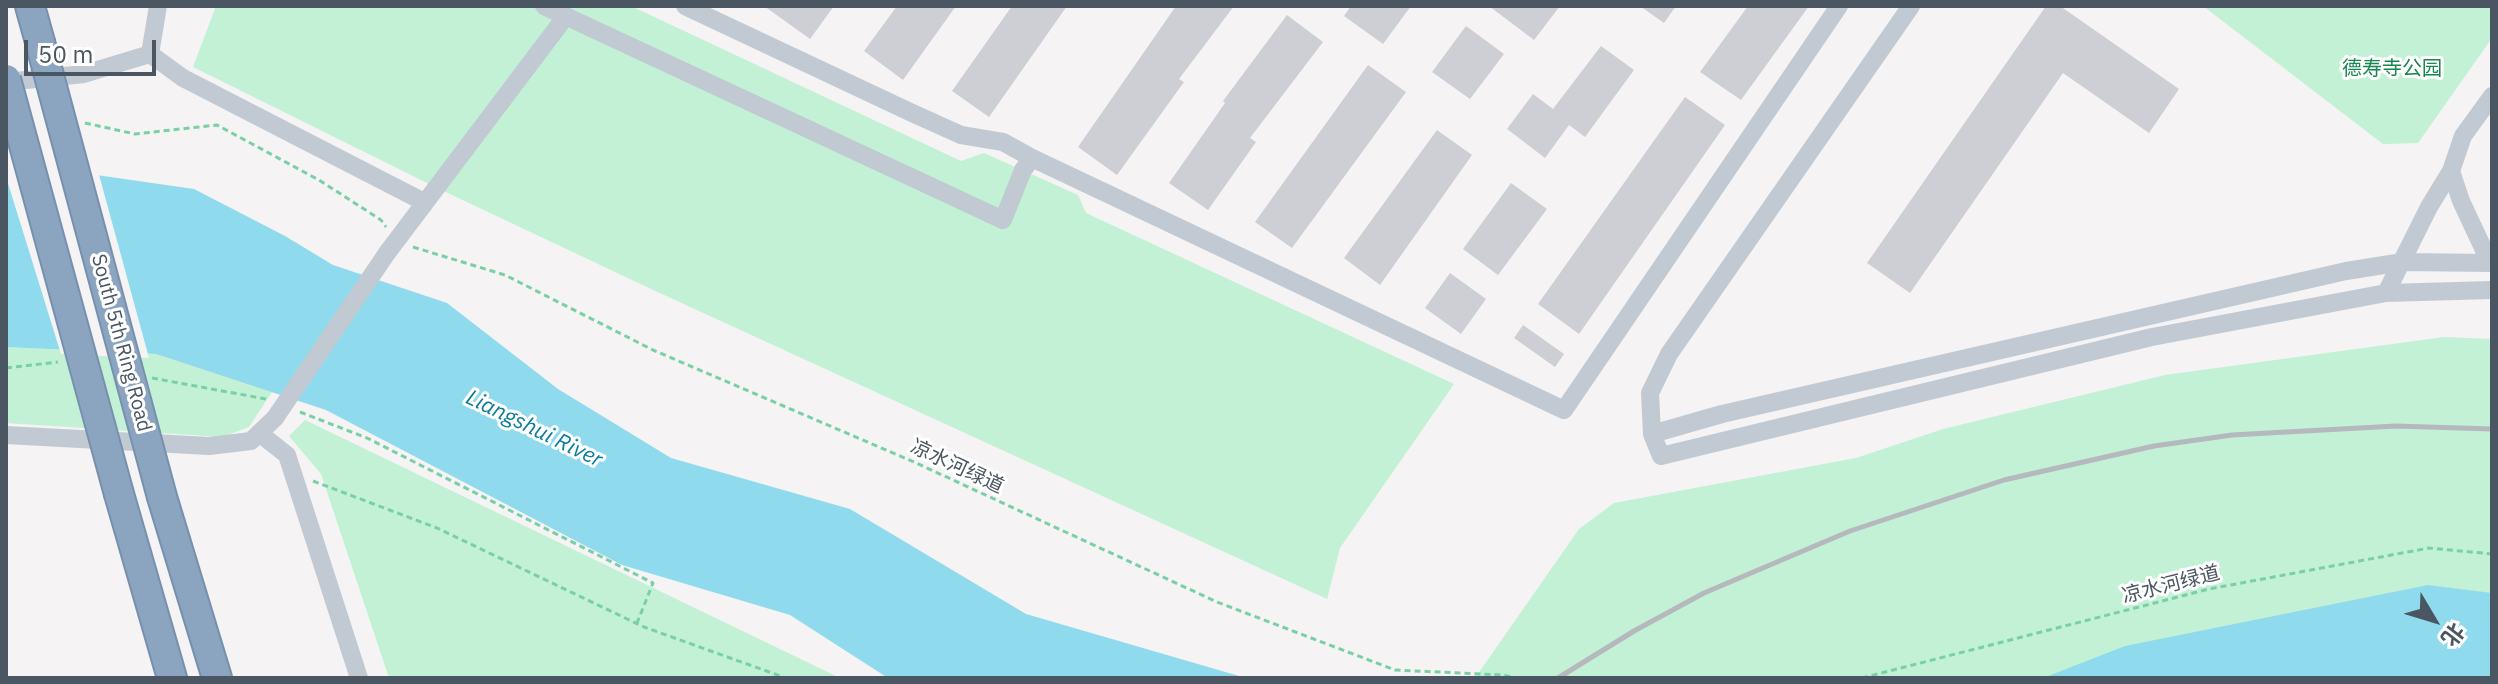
<!DOCTYPE html>
<html>
<head>
<meta charset="utf-8">
<style>
  body { margin:0 }
  #map { position:relative; width:2498px; height:684px; overflow:hidden; background:#f5f3f3; font-family:"IBM Plex Sans","Noto Sans SC",sans-serif }
  canvas { display:block }
  .frame { position:absolute; inset:0; border:8px solid #4a5661; pointer-events:none }
  .north { position:absolute; left:2394px; top:580px; width:80px; height:80px; -webkit-text-stroke:6px #fff; paint-order:stroke; rotate:128deg; font-size:22px; font-weight:700; line-height:32px; text-align:center; color:#4a5661 }
  .north::after { content:''; display:block; margin:auto; width:28px; height:36px; background:#4a5661; clip-path:polygon(50% 0,100% 100%,50% 72%,0 100%) }
  .scale { position:absolute; left:24px; top:40px; width:132px; height:36px; box-sizing:border-box; border:4px solid #4a5661; border-top:0; padding-left:10px; font-size:24px; line-height:28px; white-space:nowrap; color:#4a5661; -webkit-text-stroke:6px #fff; paint-order:stroke }
</style>
</head>
<body>
<div id="map">
<canvas width="2498" height="684"></canvas>
<div class="frame"></div>
<div class="north">北</div>
<div class="scale">50 m</div>
</div>
<script>
const context = document.querySelector('canvas').getContext('2d');
context.lineJoin = 'round';
function fillPath(path, color) { context.fillStyle = color; context.fill(path, 'evenodd'); }
const poly = rows => new Path2D(rows.map(r => 'M' + r).join(''));
function strokePath(path, color, width, dash) { context.strokeStyle = color; context.lineWidth = width; context.lineCap = dash ? 'butt' : 'round'; context.setLineDash(dash || []); context.stroke(path); }
function write(font, color, halo, rows, align = 'center') {
  context.font = font + ' "IBM Plex Sans","Noto Sans SC",sans-serif'; context.lineWidth = 6; context.setLineDash([]); context.textBaseline = 'middle'; context.strokeStyle = halo; context.fillStyle = color; for (const [text, x, y, turn = 0] of rows) {
    context.save(); context.translate(x, y); context.rotate((+turn || 0) * Math.PI / 180); context.textAlign = isNaN(turn) ? turn : align; if (halo) context.strokeText(text, 0, 0); context.fillText(text, 0, 0); context.restore();
  }
}
fillPath(poly([
  [216,6,631,6,961,161,984,153,1078,195,1086,213,1454,384,1340,548,1327,599,651,289,435,187,193,67],
  [2203,6,2492,6,2492,38,2418,143,2383,144],
  [2444,337,2492,339,2492,678,1475,678,1579,529,1614,503,1856,458,1943,429,2165,375],
  [6,347,156,354,272,392,249,427,222,437,6,423],
  [305,420,840,678,389,678,321,474,289,436]
]), '#c3f1d5');
fillPath(poly([
  [6,162,194,189,285,236,333,265,447,303,558,389,671,458,850,509,1026,614,1246,678,888,678,790,615,622,565,326,410,156,354,6,347],
  [2428,585,2492,593,2492,678,2043,678,2125,646]
]), '#90daee');
fillPath(poly([
  [6,158,98,171,149,358,61,354,6,177]
]), '#f5f3f3');
fillPath(poly([
  [764,6,834,6,810,39],
  [897,6,956,6,903,80,864,51],
  [1012,6,1067,6,989,117,952,91],
  [1176,6,1234,6,1179,79,1184,82,1117,175,1078,147],
  [1351,6,1411,6,1383,44,1344,16],
  [1489,6,1560,6,1534,40],
  [1640,6,1676,6,1664,23],
  [1748,6,1809,6,1741,100,1700,72],
  [2046,6,2060,6,2179,89,2149,133,2063,73,1910,293,1867,263],
  [1287,15,1323,42,1250,138,1256,142,1208,210,1169,183,1225,103,1223,101],
  [1466,26,1504,54,1470,99,1432,72],
  [1601,46,1634,70,1585,137,1569,125,1545,158,1507,129,1533,94,1553,109],
  [1368,65,1406,92,1292,248,1255,222],
  [1685,97,1725,125,1579,334,1538,304],
  [1437,130,1472,155,1380,285,1344,258],
  [1511,183,1547,209,1498,275,1463,249],
  [1450,273,1486,299,1461,334,1425,308],
  [1523,325,1564,354,1555,367,1514,338]
]), '#cdcfd5');
const highway = poly([
  [30,6,40,42],
  [119,494,172,678],
  [162,497,217,678]
]);
strokePath(highway, '#7690ad', 32);
strokePath(poly([
  [85,123,135,134,217,125,319,180,381,220,386,227],
  [413,247,505,275,653,350,914,462,1217,602,1395,670,1503,675,1516,678],
  [6,368,58,362],
  [152,378,266,399],
  [300,412,367,438,653,583,637,623],
  [313,481,437,528,644,627,786,678],
  [1862,678,2209,589,2429,548,2492,554]
]), '#7ad0a6', 3, [6, 4]);
strokePath(poly([
  [544,6,1003,220,1023,170,1032,158,1564,410,1839,6],
  [685,6,910,112,961,135,1003,142,1032,158],
  [1911,6,1669,354,1650,393,1652,434,1661,456,2152,337,2386,293,2492,290],
  [150,54,183,78,424,202],
  [6,82,84,74,150,54,158,6],
  [2451,171,2461,201,2490,263],
  [387,253,566,16],
  [2386,293,2429,207,2451,171,2463,136,2492,96],
  [259,433,287,455,359,678],
  [1652,434,1722,414,2346,271,2403,262,2492,263],
  [6,435,209,446,251,441,275,418]
]), '#c1cad2', 18);
strokePath(highway, '#8ba5c1', 28);
strokePath(poly([
  [1558,678,1634,631,1704,593,1850,531,2004,480,2154,446,2232,435,2396,426,2492,429]
]), '#b5b8bd', 5);
const highwayBridge = poly([
  [40,42,162,497],
  [6,79,119,494]
]);
strokePath(highwayBridge, '#7690ad', 32, []);
strokePath(poly([
  [275,418,387,253]
]), '#c1cad2', 18);
strokePath(highwayBridge, '#8ba5c1', 28);
write('20px', '#17864f', '#fff', [
  ["德寿寺公园",2392,69]
]);
write('20px', '#4a5661', '#fff', [
  ["South 5th Ring Road",121,343,75],
  ["凉水河绿道",957,467,25],
  ["凉水河绿道",2171,585,-14]
]);
write('italic 22px', '#0c7c9b', '#fff', [
  ["Liangshui River",534,429,26]
]);
</script>
</body>
</html>
